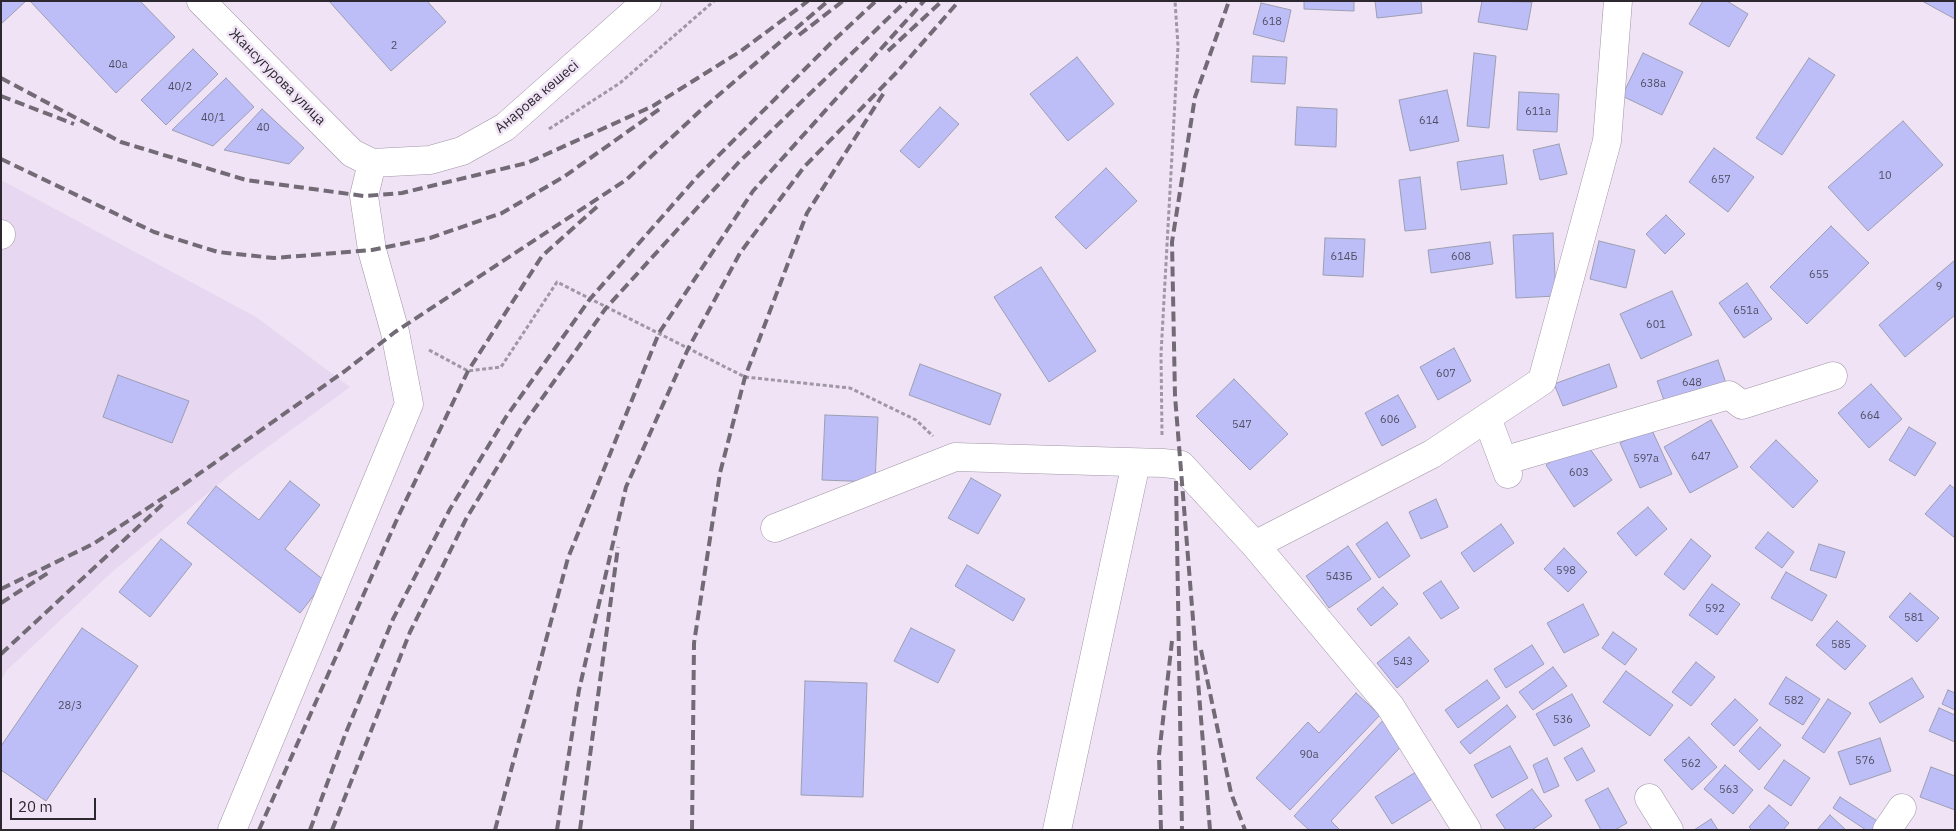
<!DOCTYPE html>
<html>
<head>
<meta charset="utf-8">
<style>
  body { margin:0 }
  #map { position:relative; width:1956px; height:831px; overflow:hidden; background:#efe3f5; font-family:"IBM Plex Sans",sans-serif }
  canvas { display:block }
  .frame { position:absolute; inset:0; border:2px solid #2d282f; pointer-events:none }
  .scale { position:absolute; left:10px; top:798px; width:86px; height:22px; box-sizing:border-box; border:2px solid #2d282f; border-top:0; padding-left:6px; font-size:15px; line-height:18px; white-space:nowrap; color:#2d282f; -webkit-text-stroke:4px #efe3f5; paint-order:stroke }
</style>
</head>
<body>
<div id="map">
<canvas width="1956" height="831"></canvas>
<div class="frame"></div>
<div class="scale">20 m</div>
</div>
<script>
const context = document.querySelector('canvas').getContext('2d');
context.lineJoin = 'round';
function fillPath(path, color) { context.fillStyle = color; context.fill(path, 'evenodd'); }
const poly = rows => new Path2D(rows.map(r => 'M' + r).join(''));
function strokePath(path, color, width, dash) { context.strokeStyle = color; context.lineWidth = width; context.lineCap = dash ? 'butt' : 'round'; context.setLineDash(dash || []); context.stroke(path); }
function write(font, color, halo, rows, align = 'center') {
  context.font = font + ' "IBM Plex Sans",sans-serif'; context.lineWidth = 5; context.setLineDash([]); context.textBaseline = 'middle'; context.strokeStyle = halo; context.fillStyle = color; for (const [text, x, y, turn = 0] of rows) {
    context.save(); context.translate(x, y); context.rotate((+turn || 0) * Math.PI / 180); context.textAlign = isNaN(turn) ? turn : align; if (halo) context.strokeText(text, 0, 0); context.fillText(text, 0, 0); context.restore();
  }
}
fillPath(poly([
  [1,180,256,317,350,387,236,470,112,572,7,670,1,680]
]), '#e8d7f0');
const building = poly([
  [1,1,26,1,1,24,1,1],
  [30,1,140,1,175,37,116,93,30,1],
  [329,1,427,1,446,22,391,71,329,1],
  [1304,1,1354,1,1354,11,1304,9,1304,1],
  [1375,1,1421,1,1422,13,1377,18,1375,1],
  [1482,1,1532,2,1527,30,1478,22,1482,1],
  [1703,1,1727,1,1748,14,1729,47,1689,24,1703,1],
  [1922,1,1955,1,1955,19,1922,1],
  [1261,3,1291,10,1284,42,1253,34,1261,3],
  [193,49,218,74,166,125,141,100,193,49],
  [1474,53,1496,56,1489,128,1467,126,1474,53],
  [1643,53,1683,72,1662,115,1622,96,1643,53],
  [1253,56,1287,57,1285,84,1251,82,1253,56],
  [1077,57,1114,104,1068,141,1030,94,1077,57],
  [1809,58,1835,75,1782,155,1756,138,1809,58],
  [226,78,254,107,213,146,172,130,226,78],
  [1447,90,1459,141,1410,151,1399,100,1447,90],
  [1519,92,1559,94,1557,132,1517,130,1519,92],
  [940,107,959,124,919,168,900,151,940,107],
  [1297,107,1337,109,1336,147,1295,145,1297,107],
  [262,109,304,148,289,164,224,150,262,109],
  [1903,121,1943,165,1868,231,1828,187,1903,121],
  [1559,144,1567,174,1540,180,1533,150,1559,144],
  [1714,148,1754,177,1728,212,1689,182,1714,148],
  [1503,155,1507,184,1461,190,1457,162,1503,155],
  [1106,168,1137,201,1086,249,1055,217,1106,168],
  [1420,177,1426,229,1405,231,1399,180,1420,177],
  [1666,215,1685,234,1665,254,1646,234,1666,215],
  [1831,226,1869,263,1807,324,1770,287,1831,226],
  [1553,233,1556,296,1516,298,1513,235,1553,233],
  [1325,238,1365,239,1363,277,1323,275,1325,238],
  [1599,241,1635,250,1626,288,1590,279,1599,241],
  [1490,242,1493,264,1431,273,1428,250,1490,242],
  [1955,260,1955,315,1905,357,1879,325,1955,260],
  [1041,267,1096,351,1049,382,994,297,1041,267],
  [1747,283,1772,319,1744,338,1719,303,1747,283],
  [1672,291,1692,335,1641,359,1620,314,1672,291],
  [1454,348,1471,381,1438,400,1420,367,1454,348],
  [1718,360,1727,386,1666,406,1657,381,1718,360],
  [920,364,1001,394,990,425,909,395,920,364],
  [1609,364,1617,387,1563,406,1554,384,1609,364],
  [118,375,189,401,172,443,103,417,118,375],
  [1234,379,1288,434,1250,470,1196,416,1234,379],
  [1871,384,1902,419,1869,448,1838,413,1871,384],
  [1398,395,1416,427,1382,446,1365,413,1398,395],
  [825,415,878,417,875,482,822,480,825,415],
  [1711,420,1738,467,1690,493,1664,447,1711,420],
  [1909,427,1936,443,1915,476,1889,460,1909,427],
  [1651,428,1672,474,1640,488,1620,443,1651,428],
  [1583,439,1612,480,1574,507,1546,465,1583,439],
  [1776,440,1818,481,1793,508,1750,467,1776,440],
  [971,478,1001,495,978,534,948,518,971,478],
  [290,481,320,505,285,549,325,581,300,613,187,523,216,486,259,520,290,481],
  [1950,485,1955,489,1955,538,1925,514,1950,485],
  [1436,499,1448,527,1421,539,1409,512,1436,499],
  [1648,507,1667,529,1636,556,1617,533,1648,507],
  [1387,522,1410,556,1379,578,1356,544,1387,522],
  [1501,524,1514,543,1474,572,1461,553,1501,524],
  [1768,532,1794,552,1782,568,1755,548,1768,532],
  [161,539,192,564,150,617,119,592,161,539],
  [1691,539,1711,556,1684,590,1664,574,1691,539],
  [1819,544,1845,552,1836,578,1810,570,1819,544],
  [1348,546,1371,579,1329,608,1306,576,1348,546],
  [1564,548,1587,572,1568,592,1544,569,1564,548],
  [967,565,1025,599,1013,621,955,586,967,565],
  [1786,572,1827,595,1812,621,1771,598,1786,572],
  [1441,581,1459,608,1441,619,1423,593,1441,581],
  [1712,584,1740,604,1717,635,1689,615,1712,584],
  [1383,587,1398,604,1371,626,1357,609,1383,587],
  [1910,593,1939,618,1917,642,1889,617,1910,593],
  [1583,604,1599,635,1564,653,1547,623,1583,604],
  [1837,621,1866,646,1845,670,1816,645,1837,621],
  [82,628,138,666,46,801,1,770,1,746,82,628],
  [911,628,955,650,938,683,894,661,911,628],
  [1613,632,1637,649,1625,665,1602,648,1613,632],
  [1409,637,1429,661,1397,688,1377,663,1409,637],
  [1532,645,1544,664,1506,688,1494,669,1532,645],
  [1696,662,1715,677,1691,706,1672,692,1696,662],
  [1553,667,1567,686,1533,710,1519,692,1553,667],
  [1626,671,1673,705,1650,736,1603,702,1626,671],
  [1786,677,1820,699,1803,725,1769,704,1786,677],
  [1912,678,1924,697,1880,723,1869,703,1912,678],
  [1487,680,1500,698,1458,728,1445,710,1487,680],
  [805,681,867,683,863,797,801,795,805,681],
  [1948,690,1955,693,1955,710,1942,704,1948,690],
  [1356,693,1380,715,1290,810,1256,778,1308,722,1319,733,1356,693],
  [1572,694,1590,726,1554,746,1536,714,1572,694],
  [1735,699,1758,720,1734,746,1711,724,1735,699],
  [1828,699,1851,713,1824,753,1802,738,1828,699],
  [1507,705,1516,717,1470,754,1460,742,1507,705],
  [1939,708,1955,715,1955,742,1929,731,1939,708],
  [1386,717,1409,738,1331,821,1340,830,1309,830,1294,816,1386,717],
  [1760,727,1781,745,1759,770,1739,751,1760,727],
  [1689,737,1717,767,1692,790,1664,760,1689,737],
  [1880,738,1891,771,1850,785,1838,752,1880,738],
  [1510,746,1528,778,1492,798,1474,765,1510,746],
  [1582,748,1595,771,1577,781,1564,758,1582,748],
  [1547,758,1559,786,1544,793,1533,765,1547,758],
  [1784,760,1810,778,1791,806,1764,788,1784,760],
  [1725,765,1753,790,1733,814,1704,789,1725,765],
  [1931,767,1955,776,1955,810,1920,797,1931,767],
  [1416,772,1432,799,1392,824,1375,797,1416,772],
  [1608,788,1627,823,1615,830,1601,830,1585,800,1608,788],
  [1532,789,1552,816,1532,830,1506,830,1496,815,1532,789],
  [1840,797,1882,824,1879,830,1866,830,1833,808,1840,797],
  [1769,805,1789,823,1783,830,1752,830,1749,827,1769,805],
  [1830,815,1846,830,1817,830,1830,815],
  [1711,819,1718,830,1694,830,1711,819]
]);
fillPath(building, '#bdbef8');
strokePath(building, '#9d9eb1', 1);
const minor = poly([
  [201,1,352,153,372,163,430,160,462,151,505,127,647,1],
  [1,234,1,235],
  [1487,418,1508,474],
  [1503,461,1729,395,1742,405,1833,376],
  [775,528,955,457,1163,463,1181,465,1255,545,1390,706,1467,830],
  [1255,545,1432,454,1542,381,1607,141,1618,1],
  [1649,798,1669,830],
  [232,830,409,404,395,332,372,250,364,196,372,163],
  [1057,830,1136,463],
  [1887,830,1902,808]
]);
strokePath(minor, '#a195a6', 29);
strokePath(poly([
  [549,129,620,83,714,1],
  [429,350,468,371,501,367,557,282,745,377,850,388,916,420,933,436],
  [1162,435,1161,354,1178,46,1175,1]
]), '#a097a4', 3, [4, 2.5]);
strokePath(minor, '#fff', 28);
strokePath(poly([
  [799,35,843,1],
  [888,51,942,1],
  [1,78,121,142,246,180,364,196,402,193,527,163,653,106,741,51,808,1],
  [1,96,74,124],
  [1,159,154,232,218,252,274,258,372,250,430,238,502,213,565,176,661,108],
  [1176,481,1182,830],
  [1,589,93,544,186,483,345,371,395,332,626,180,700,111,828,1],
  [1,603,51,571],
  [1201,650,1231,793,1245,830],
  [1,654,164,503],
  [259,830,398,517,468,371,542,256,600,204],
  [310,830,345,735,393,619,450,509,506,417,590,299,697,177,832,42,876,1],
  [332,830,410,632,466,519,521,428,606,308,739,162,906,1],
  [495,830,568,558,659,333,753,191,924,1],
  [557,830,579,690,626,487,688,349,740,253,804,167,897,72,959,1],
  [580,830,618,547],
  [692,830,694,643,720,473,745,377,807,213,885,91],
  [1161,830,1159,755,1172,641],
  [1210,830,1175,396,1172,242,1195,97,1229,1]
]), '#726b76', 4, [10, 5]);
write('11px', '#514e61', null, [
  ["618",1272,22],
  ["2",394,46],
  ["40а",118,65],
  ["638а",1653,84],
  ["40/2",180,87],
  ["611а",1538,112],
  ["40/1",213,118],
  ["614",1429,121],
  ["40",263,128],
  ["10",1885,176],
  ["657",1721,180],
  ["614Б",1344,257],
  ["608",1461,257],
  ["655",1819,275],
  ["9",1939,287],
  ["651а",1746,311],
  ["601",1656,325],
  ["607",1446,374],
  ["648",1692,383],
  ["664",1870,416],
  ["606",1390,420],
  ["547",1242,425],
  ["647",1701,457],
  ["597а",1646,459],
  ["603",1579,473],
  ["598",1566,571],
  ["543Б",1339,577],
  ["592",1715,609],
  ["581",1914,618],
  ["585",1841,645],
  ["543",1403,662],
  ["582",1794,701],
  ["28/3",70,706],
  ["536",1563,720],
  ["90а",1309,755],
  ["576",1865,761],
  ["562",1691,764],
  ["563",1729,790]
]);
write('14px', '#2d282f', '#efe3f5', [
  ["Жансугурова улица",277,77,45],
  ["Анарова көшесі",537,97,-40]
]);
</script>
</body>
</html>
